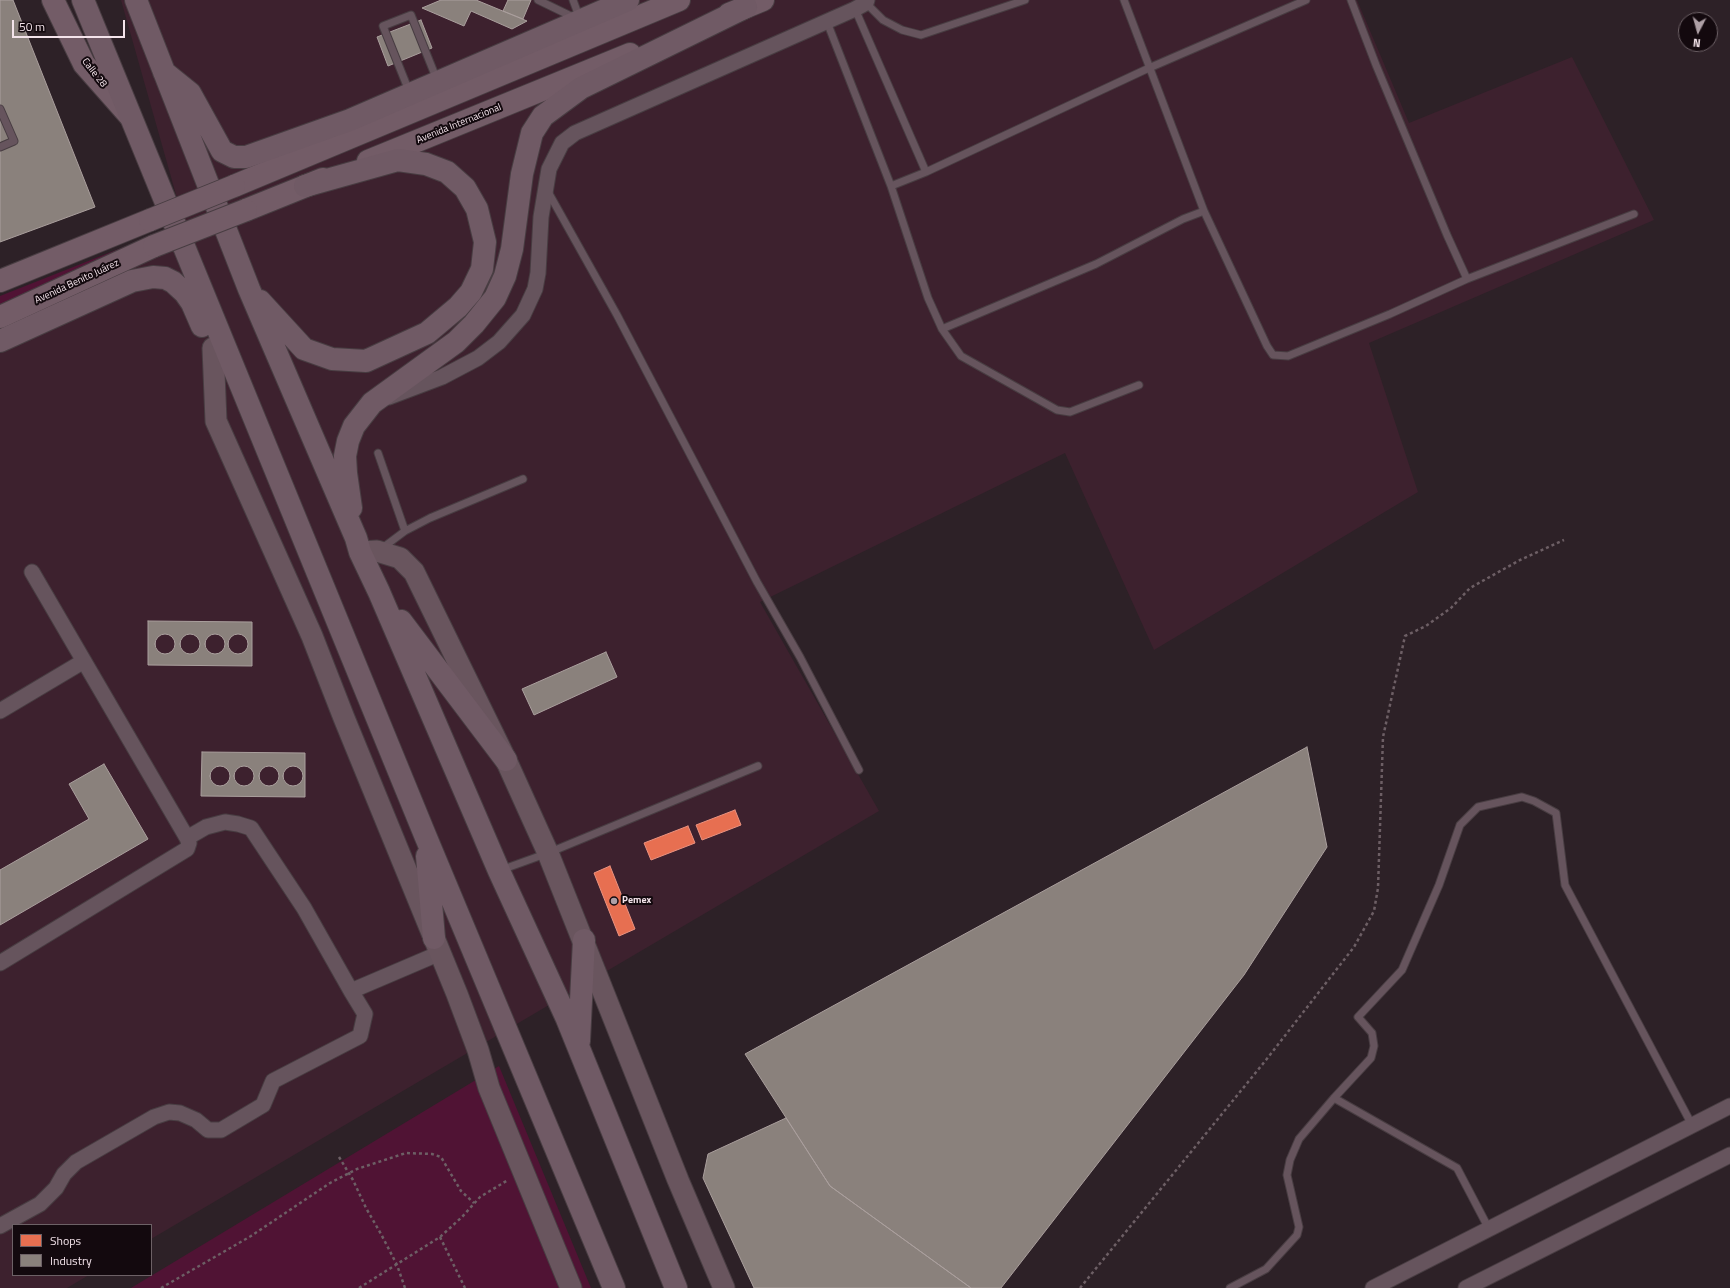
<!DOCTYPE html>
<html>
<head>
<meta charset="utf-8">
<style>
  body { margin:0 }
  #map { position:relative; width:1730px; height:1288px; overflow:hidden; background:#2d2127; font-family:"Titillium Web",sans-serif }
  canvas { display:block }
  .legend { position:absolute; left:12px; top:1224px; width:140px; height:52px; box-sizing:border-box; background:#13090e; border:1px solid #6d6166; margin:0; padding:5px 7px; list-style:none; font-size:12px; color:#f4e4eb }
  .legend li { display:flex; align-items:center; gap:8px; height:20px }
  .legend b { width:20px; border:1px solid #6d6166 }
  .north { position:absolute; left:1678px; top:12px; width:40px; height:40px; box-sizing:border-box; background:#13090e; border:1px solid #6d6166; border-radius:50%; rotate:186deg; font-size:11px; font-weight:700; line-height:16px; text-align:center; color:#f4e4eb }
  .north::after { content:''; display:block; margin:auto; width:14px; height:18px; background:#aea0a6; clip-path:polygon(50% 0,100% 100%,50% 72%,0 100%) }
  .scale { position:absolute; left:12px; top:20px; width:113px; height:18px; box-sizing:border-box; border:2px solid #f4e4eb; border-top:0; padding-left:5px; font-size:12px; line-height:14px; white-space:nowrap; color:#f4e4eb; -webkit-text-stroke:3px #13090e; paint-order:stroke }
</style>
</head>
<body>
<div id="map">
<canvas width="1730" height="1288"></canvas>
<ul class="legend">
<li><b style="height:11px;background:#e76f51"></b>Shops</li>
<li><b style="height:11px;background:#8a817c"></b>Industry</li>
</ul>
<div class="north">N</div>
<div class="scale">50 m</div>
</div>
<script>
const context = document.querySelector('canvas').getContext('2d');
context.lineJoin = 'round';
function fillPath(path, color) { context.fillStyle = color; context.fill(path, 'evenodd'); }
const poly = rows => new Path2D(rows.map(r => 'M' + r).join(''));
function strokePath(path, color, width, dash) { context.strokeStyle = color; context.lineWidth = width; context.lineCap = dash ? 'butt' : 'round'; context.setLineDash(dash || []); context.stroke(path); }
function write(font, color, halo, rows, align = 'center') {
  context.font = font + ' "Titillium Web",sans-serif'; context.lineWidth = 4; context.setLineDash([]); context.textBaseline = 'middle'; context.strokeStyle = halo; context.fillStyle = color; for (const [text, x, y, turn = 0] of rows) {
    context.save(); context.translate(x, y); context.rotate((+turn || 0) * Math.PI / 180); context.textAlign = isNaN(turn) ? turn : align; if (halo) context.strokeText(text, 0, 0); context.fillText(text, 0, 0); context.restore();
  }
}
fillPath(poly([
  [121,0,1357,0,1409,123,1572,57,1654,220,1369,343,1418,492,1154,650,1065,453,760,602,879,811,151,1239,151,1225,13,1225,13,1275,89,1275,67,1288,0,1288,0,320,188,237]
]), '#3d212e');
fillPath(poly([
  [154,235,0,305,0,296],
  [499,1066,591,1288,131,1288]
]), '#501334');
const shops = poly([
  [735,810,741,825,702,840,696,825,735,810],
  [688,826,695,843,651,860,644,843,688,826],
  [610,866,635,929,619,936,594,873,610,866]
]);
fillPath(shops, '#e76f51');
strokePath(shops, '#eb927f', 1);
const industry = poly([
  [0,0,13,0,95,207,0,242,0,0],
  [441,0,476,0,527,21,512,29,471,11,464,26,422,8,441,0],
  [508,0,531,0,523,19,503,11,508,0],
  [421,20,432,48,388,66,377,37,421,20],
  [148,621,252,622,252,666,148,665,148,621],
  '205 644a10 10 0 1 1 20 0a10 10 0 1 1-20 0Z',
  '155 644a10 10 0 1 1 20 0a10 10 0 1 1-20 0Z',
  '180 644a10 10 0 1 1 20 0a10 10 0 1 1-20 0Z',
  '228 644a10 10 0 1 1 20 0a10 10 0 1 1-20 0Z',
  [606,652,617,677,534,715,522,689,606,652],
  [1307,747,1327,847,1244,975,1001,1288,971,1288,830,1186,745,1054,1307,747],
  [202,752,305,753,305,797,201,796,202,752],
  [104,764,148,839,0,925,0,870,89,819,69,784,104,764],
  '210 776a10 10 0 1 1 20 0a10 10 0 1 1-20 0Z',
  '259 776a10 10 0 1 1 20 0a10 10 0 1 1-20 0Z',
  '283 776a10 10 0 1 1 20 0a10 10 0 1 1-20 0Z',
  '234 776a10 10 0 1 1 20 0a10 10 0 1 1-20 0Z',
  [786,1118,830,1186,971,1288,754,1288,703,1178,708,1154,786,1118]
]);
fillPath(industry, '#8a817c');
strokePath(industry, '#aa9f9d', 1);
const service = poly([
  [538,0,575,18],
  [573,0,580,19],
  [866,3,883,20,902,30,921,35,1025,0],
  [855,9,926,172],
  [827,22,891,186,928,298,942,329,961,356,1057,410,1070,412,1139,385],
  [409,91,383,26,411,15,437,80],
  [0,109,14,141,0,147],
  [891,186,926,172,1149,68,1306,0],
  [547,190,617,315,757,582,800,657,859,770],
  [1204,211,1267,346,1273,355,1288,356,1390,314,1467,279,1447,235,1376,65,1351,0],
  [1467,279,1634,214],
  [942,329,1096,264,1183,219,1204,211,1124,0],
  [378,453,405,531],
  [381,549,405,531,430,518,523,479],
  [501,870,548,853,758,766],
  [1489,1229,1457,1168,1334,1098,1371,1058,1374,1046,1372,1033,1358,1017,1402,970,1439,885,1460,825,1478,807,1522,797,1534,801,1556,813,1565,885,1692,1125],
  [1230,1288,1266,1269,1297,1235,1299,1227,1287,1175,1290,1160,1299,1139,1334,1098]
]);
const minor = poly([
  [389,397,442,377,478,358,499,342,523,315,535,289,538,273,541,217,549,169,562,143,575,133,855,9,866,3,867,0],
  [0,711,84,661],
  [187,838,206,827,225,822,238,824,251,828,304,908,351,991],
  [0,963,187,849,189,843,187,838,32,572],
  [0,1226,40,1204,56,1188,64,1174,76,1162,154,1117,169,1112,180,1113,196,1120,208,1130,221,1130,263,1105,273,1081,360,1036,365,1014,351,991,440,953],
  [1373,1288,1730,1106],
  [1466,1288,1730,1155]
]);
const secondary = poly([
  [213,348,216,421,312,636,344,718,457,994,478,1050,489,1088,571,1288],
  [360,552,377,551,400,558,414,572,506,760,548,853,678,1180,724,1288]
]);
const primary = poly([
  [53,0,84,64,129,115],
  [729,14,763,0],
  [368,161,630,54],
  [234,186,679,0],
  [246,210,323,179],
  [0,281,150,220],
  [0,317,154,246]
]);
const trunk = poly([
  [83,0,425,835,614,1288],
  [136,0,249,289,356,538,360,552,379,592,499,871,567,1019,676,1288],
  [164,72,190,93,222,151,234,157,246,157,350,120,628,0],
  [260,301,304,349,332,359,366,361,427,333,458,307,471,292,482,269,485,242,477,209,465,188,447,172,426,164,398,160,305,186],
  [0,341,132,281,153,277,165,278,173,282,185,293,192,303,202,326],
  [351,508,346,473,345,456,348,441,354,426,372,403,456,342,474,324,495,298,505,276,512,249,522,174,532,133,543,116,581,88,746,7],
  [401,621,506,760],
  [427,856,434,938],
  [579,1041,584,940]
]);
strokePath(service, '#483d42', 9);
strokePath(minor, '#483d42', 17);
strokePath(secondary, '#483d42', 23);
strokePath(primary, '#483d42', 24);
strokePath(trunk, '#483d42', 24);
strokePath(poly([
  [339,1157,353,1180,366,1208,381,1234,397,1265,405,1288],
  [440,1237,465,1288],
  [161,1288,251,1236,330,1183,357,1169,406,1153,432,1154,441,1157,461,1191,474,1203],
  [359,1288,440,1237,462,1217,480,1197,508,1180],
  [1080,1288,1266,1060,1354,947,1374,911,1378,888,1383,737,1405,636,1426,626,1451,608,1470,588,1520,560,1564,540]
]), '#6d5f65', 2.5, [3, 3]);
strokePath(service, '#66545d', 7);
strokePath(minor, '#66545d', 15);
strokePath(secondary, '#69555e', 21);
strokePath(primary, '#735c67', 22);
strokePath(trunk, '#705a65', 22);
const primaryBridge = poly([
  [150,220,234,186],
  [154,246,246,210]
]);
strokePath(primaryBridge, '#483d42', 24, []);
strokePath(primaryBridge, '#735c67', 22);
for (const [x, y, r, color] of [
  [614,901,4,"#aea0a6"]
]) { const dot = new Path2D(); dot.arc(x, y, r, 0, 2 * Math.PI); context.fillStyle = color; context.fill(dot); strokePath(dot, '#13090e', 1.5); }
write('10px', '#f4e4eb', '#13090e', [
  ["Calle 28",94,73,52],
  ["Avenida Internacional",459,124,-22],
  ["Avenida Benito Juárez",77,282,-25]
]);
write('bold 10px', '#f4e4eb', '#13090e', [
  ["Pemex",622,901]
], 'left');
</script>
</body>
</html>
